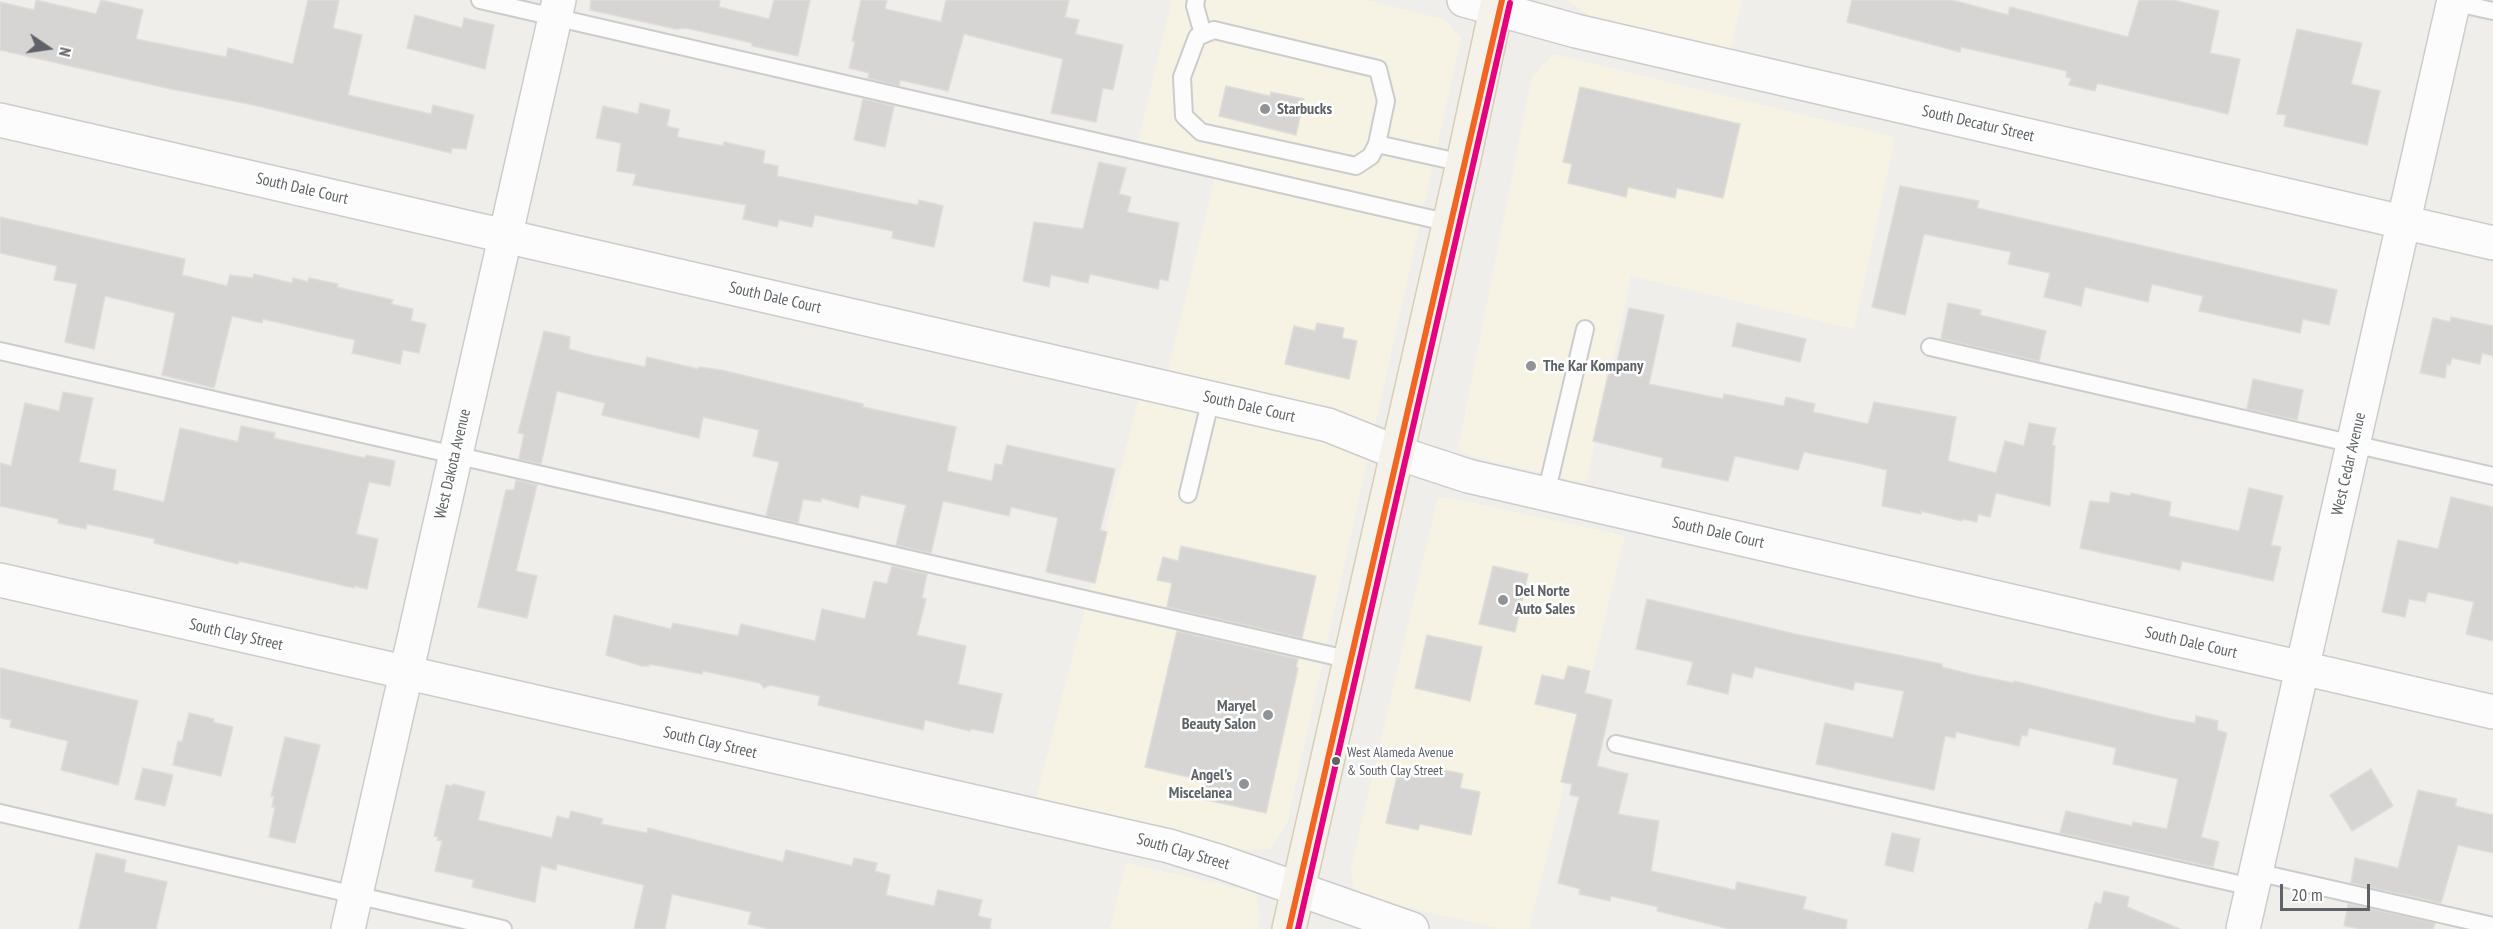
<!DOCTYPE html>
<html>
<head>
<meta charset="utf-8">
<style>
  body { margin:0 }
  #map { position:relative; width:2493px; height:929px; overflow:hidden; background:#efeeea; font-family:"PT Sans Narrow",sans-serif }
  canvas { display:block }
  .north { position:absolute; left:18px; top:18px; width:60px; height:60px; -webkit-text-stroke:4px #fff; paint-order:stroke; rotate:103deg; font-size:16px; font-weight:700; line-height:24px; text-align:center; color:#5f6368 }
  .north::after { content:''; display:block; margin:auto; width:21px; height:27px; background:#5f6368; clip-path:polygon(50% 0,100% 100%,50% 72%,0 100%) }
  .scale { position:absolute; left:2280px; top:884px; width:90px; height:27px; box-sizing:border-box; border:3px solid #5f6368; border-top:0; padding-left:8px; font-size:18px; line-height:21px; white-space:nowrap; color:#5f6368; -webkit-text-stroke:4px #fff; paint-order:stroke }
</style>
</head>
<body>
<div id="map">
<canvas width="2493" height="929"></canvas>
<div class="north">N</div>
<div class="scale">20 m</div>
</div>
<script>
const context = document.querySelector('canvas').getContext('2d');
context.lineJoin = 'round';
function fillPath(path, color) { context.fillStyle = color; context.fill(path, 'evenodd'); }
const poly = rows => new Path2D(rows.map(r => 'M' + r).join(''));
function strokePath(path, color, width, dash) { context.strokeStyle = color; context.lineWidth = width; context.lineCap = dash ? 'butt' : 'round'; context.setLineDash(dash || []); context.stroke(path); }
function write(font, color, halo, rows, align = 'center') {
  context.font = font + ' "PT Sans Narrow",sans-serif'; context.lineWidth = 5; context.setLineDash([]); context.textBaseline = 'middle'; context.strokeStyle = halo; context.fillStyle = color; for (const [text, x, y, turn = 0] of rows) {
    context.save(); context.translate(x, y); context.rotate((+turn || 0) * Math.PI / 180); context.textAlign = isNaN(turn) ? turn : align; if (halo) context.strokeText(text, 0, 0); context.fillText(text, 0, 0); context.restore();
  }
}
fillPath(poly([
  [1172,0,1366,0,1446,20,1461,38,1287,823,1270,849,1242,850,1036,799,1147,367,1168,371,1219,161,1138,142],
  [1568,0,1742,0,1729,54,1588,15],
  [1553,54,1895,137,1854,329,1631,276,1586,483,1474,457,1458,449,1532,77],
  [1438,497,1460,500,1625,536,1529,929,1503,929,1354,895,1351,868],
  [1126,863,1255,892,1260,916,1257,929,1110,929]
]), '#f7f3e4');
const building = poly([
  [36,0,96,14,101,0,143,10,136,39,226,57,228,48,293,64,308,0,339,0,333,28,362,35,348,95,431,114,433,105,474,115,466,149,452,148,451,153,254,105,171,89,0,50,0,2,34,10,36,0],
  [591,0,720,0,719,7,769,19,774,0,810,0,798,56,752,46,752,43,686,28,676,29,590,10,591,0],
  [861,0,887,0,885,9,941,22,946,0,1069,0,1065,17,1079,20,1075,34,1123,45,1113,90,1103,88,1096,122,1051,113,1063,59,964,34,948,91,900,80,899,86,868,78,869,73,849,68,855,42,852,41,861,0],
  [1852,0,1952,0,2008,15,2010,7,2128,37,2139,0,2173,0,2219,11,2210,53,2240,59,2228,114,2101,84,2097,84,2095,91,2069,85,2071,78,2066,77,2067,71,1961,47,1960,52,1847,22,1852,0],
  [415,15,462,28,464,18,494,25,485,69,407,48,415,15],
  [2297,29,2362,43,2351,84,2380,91,2367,145,2284,126,2286,115,2277,114,2297,29],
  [1226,86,1270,96,1271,92,1304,99,1296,135,1219,116,1226,86],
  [1580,87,1740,124,1723,198,1677,188,1675,198,1628,187,1626,197,1568,183,1572,164,1563,162,1580,87],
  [863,99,894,106,885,147,854,140,863,99],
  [640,103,670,110,667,126,679,129,677,137,723,146,724,142,765,151,763,163,778,166,777,176,918,205,919,200,943,206,934,247,892,238,893,231,815,215,812,227,779,220,777,227,743,219,746,205,633,185,636,174,617,171,621,143,596,138,603,106,638,114,640,103],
  [1099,162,1126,168,1119,194,1131,197,1127,212,1179,223,1168,281,1160,279,1158,289,1090,274,1088,283,1051,275,1049,287,1023,281,1034,222,1083,229,1099,162],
  [1900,186,1979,201,1977,208,2337,290,2329,325,2303,319,2300,333,2199,311,2203,296,2152,284,2148,302,2085,287,2081,306,2044,297,2050,273,2008,264,2011,252,1924,234,1905,315,1872,307,1900,186],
  [0,217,185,259,182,275,227,286,230,275,253,278,254,274,292,283,293,278,308,282,309,278,338,284,337,287,393,300,391,304,413,309,411,321,426,324,419,353,403,350,400,364,352,353,355,340,263,319,262,323,232,316,214,388,162,375,175,313,105,296,94,349,65,342,77,284,54,280,57,266,0,253,0,217],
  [1948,303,1981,310,1980,315,2046,331,2039,361,1941,339,1948,303],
  [1629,308,1664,315,1649,384,1723,399,1724,394,1784,406,1786,397,1815,404,1813,412,1868,424,1874,402,1956,417,1948,461,1996,473,2005,441,2024,446,2029,423,2056,428,2052,445,2055,446,2050,506,1996,493,1990,517,1978,514,1977,522,1963,519,1962,521,1921,511,1921,514,1882,506,1887,470,1862,464,1804,452,1798,470,1735,456,1728,481,1661,467,1663,458,1593,441,1608,375,1613,361,1617,362,1629,308],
  [2451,317,2493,326,2493,356,2482,353,2480,364,2452,358,2450,365,2447,364,2445,378,2420,373,2433,318,2450,322,2451,317],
  [1317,323,1344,328,1342,338,1357,341,1349,379,1285,364,1294,326,1315,331,1317,323],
  [1737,323,1806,339,1800,362,1732,346,1737,323],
  [544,331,570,337,569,349,587,354,645,367,647,357,698,369,699,367,721,370,863,404,863,407,956,427,947,471,992,481,995,464,1002,465,1007,445,1115,469,1100,530,1107,532,1095,583,1046,572,1058,518,1011,507,1009,516,943,501,931,553,896,545,906,505,861,495,858,508,821,498,821,502,803,499,798,523,766,516,779,462,753,456,759,430,703,417,699,438,602,415,605,403,557,391,541,464,519,459,524,434,518,433,544,331],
  [2253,379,2303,390,2297,420,2247,409,2253,379],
  [63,392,93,398,79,462,116,470,113,490,164,502,180,428,238,442,241,426,275,433,274,438,365,458,366,455,395,461,390,486,369,482,356,534,378,539,367,589,354,586,354,588,239,561,238,564,154,543,155,539,87,524,86,529,58,523,59,519,0,506,0,463,11,466,25,403,59,411,63,392],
  [516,480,537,485,516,571,537,576,527,618,478,607,506,490,514,490,516,480],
  [2249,488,2283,496,2271,545,2281,547,2273,581,2182,561,2180,570,2080,548,2090,501,2109,503,2111,492,2130,496,2131,493,2171,502,2169,516,2239,531,2249,488],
  [2451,497,2493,507,2493,641,2466,634,2474,602,2428,592,2425,602,2409,599,2405,617,2382,612,2398,540,2438,549,2451,497],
  [1181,546,1316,576,1302,638,1167,607,1172,583,1157,580,1163,557,1178,561,1181,546],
  [892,566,927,574,922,598,926,599,917,635,966,646,958,684,1002,694,993,733,971,729,970,731,925,720,923,730,818,705,820,696,770,685,764,688,760,683,703,671,702,674,649,664,649,666,642,666,606,655,614,615,671,629,673,623,738,636,741,624,815,641,822,609,865,619,874,581,887,584,892,566],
  [1493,566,1528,574,1515,632,1479,624,1493,566],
  [1647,599,1795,634,1942,664,1942,667,1969,674,2014,683,2014,681,2171,719,2195,723,2196,716,2218,721,2217,730,2227,733,2201,837,2219,842,2213,867,2060,833,2066,811,2132,826,2133,822,2167,829,2178,779,2113,764,2116,748,2029,728,2027,736,2022,735,2019,746,1956,732,1955,738,1945,736,1934,790,1816,764,1825,723,1893,738,1904,691,1855,682,1853,690,1755,667,1752,678,1732,673,1728,694,1687,684,1693,662,1636,649,1647,599],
  [1177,631,1298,659,1296,667,1298,668,1266,813,1202,799,1206,781,1145,767,1177,631],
  [1427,635,1482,647,1470,701,1415,688,1427,635],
  [1568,666,1590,671,1585,693,1612,700,1597,766,1628,774,1618,814,1659,821,1651,871,1735,890,1737,882,1806,897,1803,909,1847,920,1846,929,1729,929,1657,911,1658,907,1611,896,1610,901,1579,894,1580,889,1558,883,1579,797,1570,795,1572,784,1561,782,1577,714,1535,704,1542,675,1564,680,1568,666],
  [0,668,138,701,118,785,61,770,68,741,10,727,11,720,0,718,0,668],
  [189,713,214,719,213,722,233,727,221,776,173,765,178,741,182,742,189,713],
  [285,737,320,745,295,843,269,837,275,807,272,807,274,796,271,796,285,737],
  [143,768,173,775,165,806,135,799,143,768],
  [1399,768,1433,775,1434,768,1463,774,1460,788,1480,792,1471,835,1420,824,1418,830,1386,823,1399,768],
  [2371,769,2393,806,2352,831,2330,795,2371,769],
  [453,784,485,792,478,820,552,838,557,816,569,819,571,811,603,819,601,824,647,833,648,828,783,862,786,850,852,866,854,858,877,863,875,871,890,875,886,895,934,906,938,890,982,900,978,916,991,919,990,929,770,929,748,924,751,912,672,894,665,929,634,929,644,885,557,864,556,870,541,866,535,902,472,887,474,880,435,871,442,841,437,840,438,837,434,836,446,785,452,786,453,784],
  [2418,790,2457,799,2455,806,2493,815,2493,853,2458,845,2441,903,2351,883,2355,858,2398,868,2418,790],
  [1892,833,1920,839,1913,872,1885,865,1892,833],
  [96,853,126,860,124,872,167,882,156,929,79,929,96,853],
  [2104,891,2129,897,2127,907,2180,929,2088,929,2095,902,2101,904,2104,891],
  [2348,904,2435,923,2433,929,2362,929,2344,926,2348,904]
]);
fillPath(building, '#d6d5d3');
strokePath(building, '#deddd9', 1.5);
const lane = poly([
  [480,0,1450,223],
  [1196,0,1195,6,1203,34],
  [2447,1,2493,11],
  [1214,30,1378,69,1386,101,1377,144,1371,156,1356,166,1201,132,1184,116,1182,77,1197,37,1214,30],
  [1377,144,1463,163],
  [1930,347,2493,476],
  [0,351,1351,660],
  [1188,494,1211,398],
  [1546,494,1585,329],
  [1616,744,2252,887],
  [0,813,503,929],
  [2256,872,2493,926]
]);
const street = poly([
  [1464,0,1576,31,2493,243],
  [0,120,1328,425,1398,453,1468,476,2493,712],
  [0,580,1169,846,1221,862,1412,929],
  [348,929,559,0],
  [2243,929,2454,0]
]);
const primary = poly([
  [1289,929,1463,163,1498,0]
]);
strokePath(lane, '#cbcccc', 20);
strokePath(street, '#cbcccc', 36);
strokePath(primary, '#d7ceb8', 36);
strokePath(lane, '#fdfcfc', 16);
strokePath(street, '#fdfcfc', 33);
strokePath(primary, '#f4f2e9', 33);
strokePath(poly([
  [1289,929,1502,0]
]), '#f26522', 6);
strokePath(poly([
  [1298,929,1510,3]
]), '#e5007d', 6);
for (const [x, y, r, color] of [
  [1265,109,6,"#919496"],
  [1531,366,6,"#919496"],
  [1503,600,6,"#919496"],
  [1268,715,6,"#919496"],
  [1336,761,5,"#5f6368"],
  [1244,784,6,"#919496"]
]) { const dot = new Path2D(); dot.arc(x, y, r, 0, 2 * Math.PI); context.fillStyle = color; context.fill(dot); strokePath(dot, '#fff', 2); }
write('14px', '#5f6368', '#fff', [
  ["West Alameda Avenue",1347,753],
  ["& South Clay Street",1347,771]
], 'left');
write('bold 16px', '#5f6368', '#fff', [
  ["Starbucks",1277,109],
  ["The Kar Kompany",1543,366],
  ["Del Norte",1515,591],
  ["Auto Sales",1515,609],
  ["Maryel",1256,706,"right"],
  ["Beauty Salon",1256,724,"right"],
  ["Angel's",1232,775,"right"],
  ["Miscelanea",1232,793,"right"]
], 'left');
write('16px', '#5f6368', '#fff', [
  ["South Decatur Street",1978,124,13],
  ["South Dale Court",302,189,13],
  ["South Dale Court",775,298,13],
  ["South Dale Court",1249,407,13],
  ["West Dakota Avenue",453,464,-77],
  ["West Cedar Avenue",2349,464,-77],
  ["South Dale Court",1718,533,13],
  ["South Clay Street",236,635,13],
  ["South Dale Court",2191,643,13],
  ["South Clay Street",710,743,13],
  ["South Clay Street",1183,852,16]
]);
</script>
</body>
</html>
